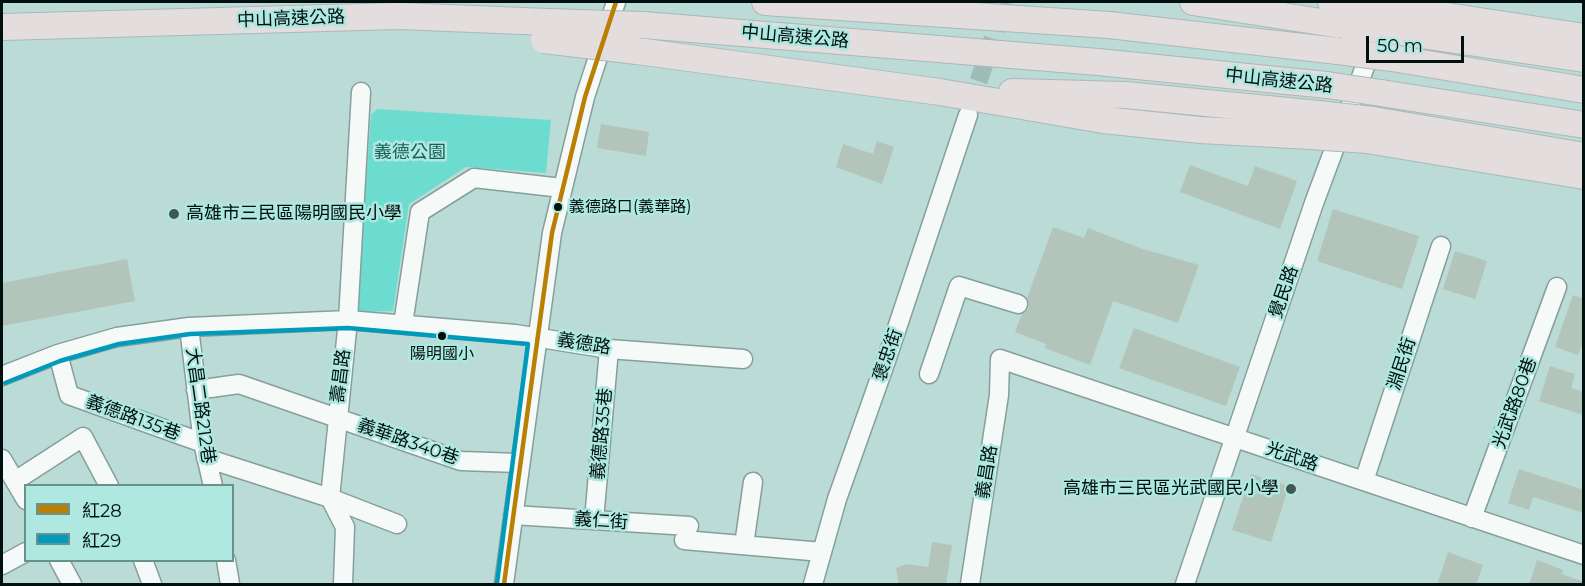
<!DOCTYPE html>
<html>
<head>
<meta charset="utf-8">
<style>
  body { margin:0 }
  #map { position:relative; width:1585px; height:586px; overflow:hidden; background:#bbdbd6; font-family:Montserrat,"Noto Sans TC",sans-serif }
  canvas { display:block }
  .frame { position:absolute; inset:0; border:3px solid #00100e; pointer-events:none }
  .legend { position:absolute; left:24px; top:484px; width:210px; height:78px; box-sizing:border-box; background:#aee8e0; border:2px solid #68928c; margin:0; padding:8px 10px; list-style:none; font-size:18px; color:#00100e }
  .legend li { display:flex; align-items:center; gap:12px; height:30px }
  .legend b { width:30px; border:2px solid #68928c }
  .scale { position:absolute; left:1366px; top:36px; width:98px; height:27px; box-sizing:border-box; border:3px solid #00100e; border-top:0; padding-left:8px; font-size:18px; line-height:21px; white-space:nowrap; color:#00100e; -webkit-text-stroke:4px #aee8e0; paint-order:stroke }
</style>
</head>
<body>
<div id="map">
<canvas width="1585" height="586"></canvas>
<div class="frame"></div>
<ul class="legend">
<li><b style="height:8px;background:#b98004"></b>紅28</li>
<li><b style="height:8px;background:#009abb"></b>紅29</li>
</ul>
<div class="scale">50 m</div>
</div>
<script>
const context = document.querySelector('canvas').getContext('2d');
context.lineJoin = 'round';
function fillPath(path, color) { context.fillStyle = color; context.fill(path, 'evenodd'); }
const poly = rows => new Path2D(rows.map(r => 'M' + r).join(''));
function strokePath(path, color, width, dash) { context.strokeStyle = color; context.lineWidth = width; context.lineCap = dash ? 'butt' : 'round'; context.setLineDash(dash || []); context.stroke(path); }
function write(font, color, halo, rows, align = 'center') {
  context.font = font + ' Montserrat,"Noto Sans TC",sans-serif'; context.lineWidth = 5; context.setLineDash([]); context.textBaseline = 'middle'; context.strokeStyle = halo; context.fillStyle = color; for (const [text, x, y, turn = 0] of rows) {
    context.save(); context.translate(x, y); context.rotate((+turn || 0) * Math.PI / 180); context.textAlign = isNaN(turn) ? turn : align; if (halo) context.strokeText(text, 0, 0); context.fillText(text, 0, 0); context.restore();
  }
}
fillPath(poly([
  [377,109,551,120,546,173,466,167,409,204,393,311,357,312,371,115]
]), '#6ddcd0');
fillPath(poly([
  [601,124,649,132,646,156,597,148],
  [877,141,894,147,882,184,836,167,843,144,873,154],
  [1190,165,1248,186,1255,166,1297,181,1280,229,1180,192],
  [1333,209,1419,236,1402,289,1317,261],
  [1053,227,1084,238,1088,228,1143,249,1199,265,1178,323,1113,301,1090,365,1045,348,1046,344,1015,332,1022,314,1029,308,1027,298],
  [1455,251,1487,261,1475,299,1443,289],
  [127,259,135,301,2,326,2,283],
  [1573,295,1584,299,1584,340,1578,355,1555,347],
  [1134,328,1240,367,1226,406,1119,368],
  [1550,366,1575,374,1571,388,1584,392,1584,415,1539,401],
  [1519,469,1584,490,1584,513,1533,497,1529,510,1508,503],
  [1251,474,1289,486,1271,542,1232,530],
  [932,542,952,545,946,585,899,585,896,568,906,564,928,567],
  [1448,552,1483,565,1476,585,1437,585],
  [1537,560,1563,570,1562,574,1584,582,1584,585,1529,585]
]), '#b3c5bb');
strokePath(poly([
  [970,107,1005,2]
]), '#9fbdb8', 18, [18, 9]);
const minor = poly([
  [403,324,420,212,474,178,562,188],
  [189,327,203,443,213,486],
  [58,354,69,395,203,443],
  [929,374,959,286,1018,304],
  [2,376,58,354,117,337,189,327,348,320,515,334,609,349,743,359],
  [196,390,239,384,461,461,519,463],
  [206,458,330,498,397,524],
  [2,459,26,500],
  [15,481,83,437,109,486],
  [1364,481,1441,246],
  [513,515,689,526],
  [1472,518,1557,287],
  [594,520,609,349],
  [684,540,822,552],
  [744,545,753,482],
  [59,560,72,584],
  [143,560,152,584],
  [226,560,230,584],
  [2,565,26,552],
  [343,584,345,527,330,498,348,320,361,92],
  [504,584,552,233,585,97,616,2],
  [813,584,837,499,886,361,968,115],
  [970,584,999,395,1000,359,1584,555],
  [1185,584,1314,203,1373,45]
]);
const highway = poly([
  [765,2,1109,25,1338,51],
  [1193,2,1347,26],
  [1331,2,1353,4],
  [1407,10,1584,37],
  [643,25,1098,62,1327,85],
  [2,27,399,16,548,22],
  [1401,32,1584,59],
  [637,51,940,92,1103,120,1200,130,1311,136],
  [1392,58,1584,90],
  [1012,92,1126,95,1318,114],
  [1381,93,1584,125],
  [1373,120,1584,156],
  [1367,140,1584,176]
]);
strokePath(minor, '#869f9b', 21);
strokePath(highway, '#aab9b7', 28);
strokePath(minor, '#f5faf9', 18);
strokePath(highway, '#e3ddde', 26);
const highwayBridge = poly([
  [1353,4,1407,10],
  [548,22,643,25],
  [1347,26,1401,32],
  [544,40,637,51],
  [1338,51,1392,58],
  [1327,85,1381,93],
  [1318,114,1373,120],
  [1311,136,1367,140]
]);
strokePath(highwayBridge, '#aab9b7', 28, []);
strokePath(highwayBridge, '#e3ddde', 26);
strokePath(poly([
  [504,584,552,233,585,97,616,2]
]), '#b98004', 4.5);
strokePath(poly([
  [5,383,60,361,119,344,190,334,348,328,528,344,497,583]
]), '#009abb', 4.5);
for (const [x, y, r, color] of [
  [558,207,5,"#00100e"],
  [174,214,6,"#415754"],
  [442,336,5,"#00100e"],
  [1291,489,6,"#415754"]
]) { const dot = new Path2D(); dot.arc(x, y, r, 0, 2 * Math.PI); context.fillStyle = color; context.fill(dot); strokePath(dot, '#aee8e0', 2); }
write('16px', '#00100e', '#aee8e0', [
  ["義德路口(義華路)",569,207],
  ["陽明國小",442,354,"center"]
], 'left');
write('18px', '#00100e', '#aee8e0', [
  ["中山高速公路",291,19,-2],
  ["中山高速公路",795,37,5],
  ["中山高速公路",1279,81,6],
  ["覺民路",1284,292,-71],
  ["義德路",584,344,9],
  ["褒忠街",888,355,-71],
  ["淵民街",1402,364,-72],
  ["壽昌路",341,376,-83],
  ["光武路80巷",1515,403,-70],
  ["大昌二路212巷",200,406,82],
  ["義德路135巷",133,418,20],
  ["義德路35巷",602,434,-85],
  ["義華路340巷",408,442,19],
  ["光武路",1292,457,19],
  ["義昌路",987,472,-81],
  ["義仁街",601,521,4]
]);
write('18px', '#155f58', '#aee8e0', [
  ["義德公園",410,153]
]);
write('18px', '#00100e', '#aee8e0', [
  ["高雄市三民區陽明國民小學",186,214],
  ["高雄市三民區光武國民小學",1279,489,"right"]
], 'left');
</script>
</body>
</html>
